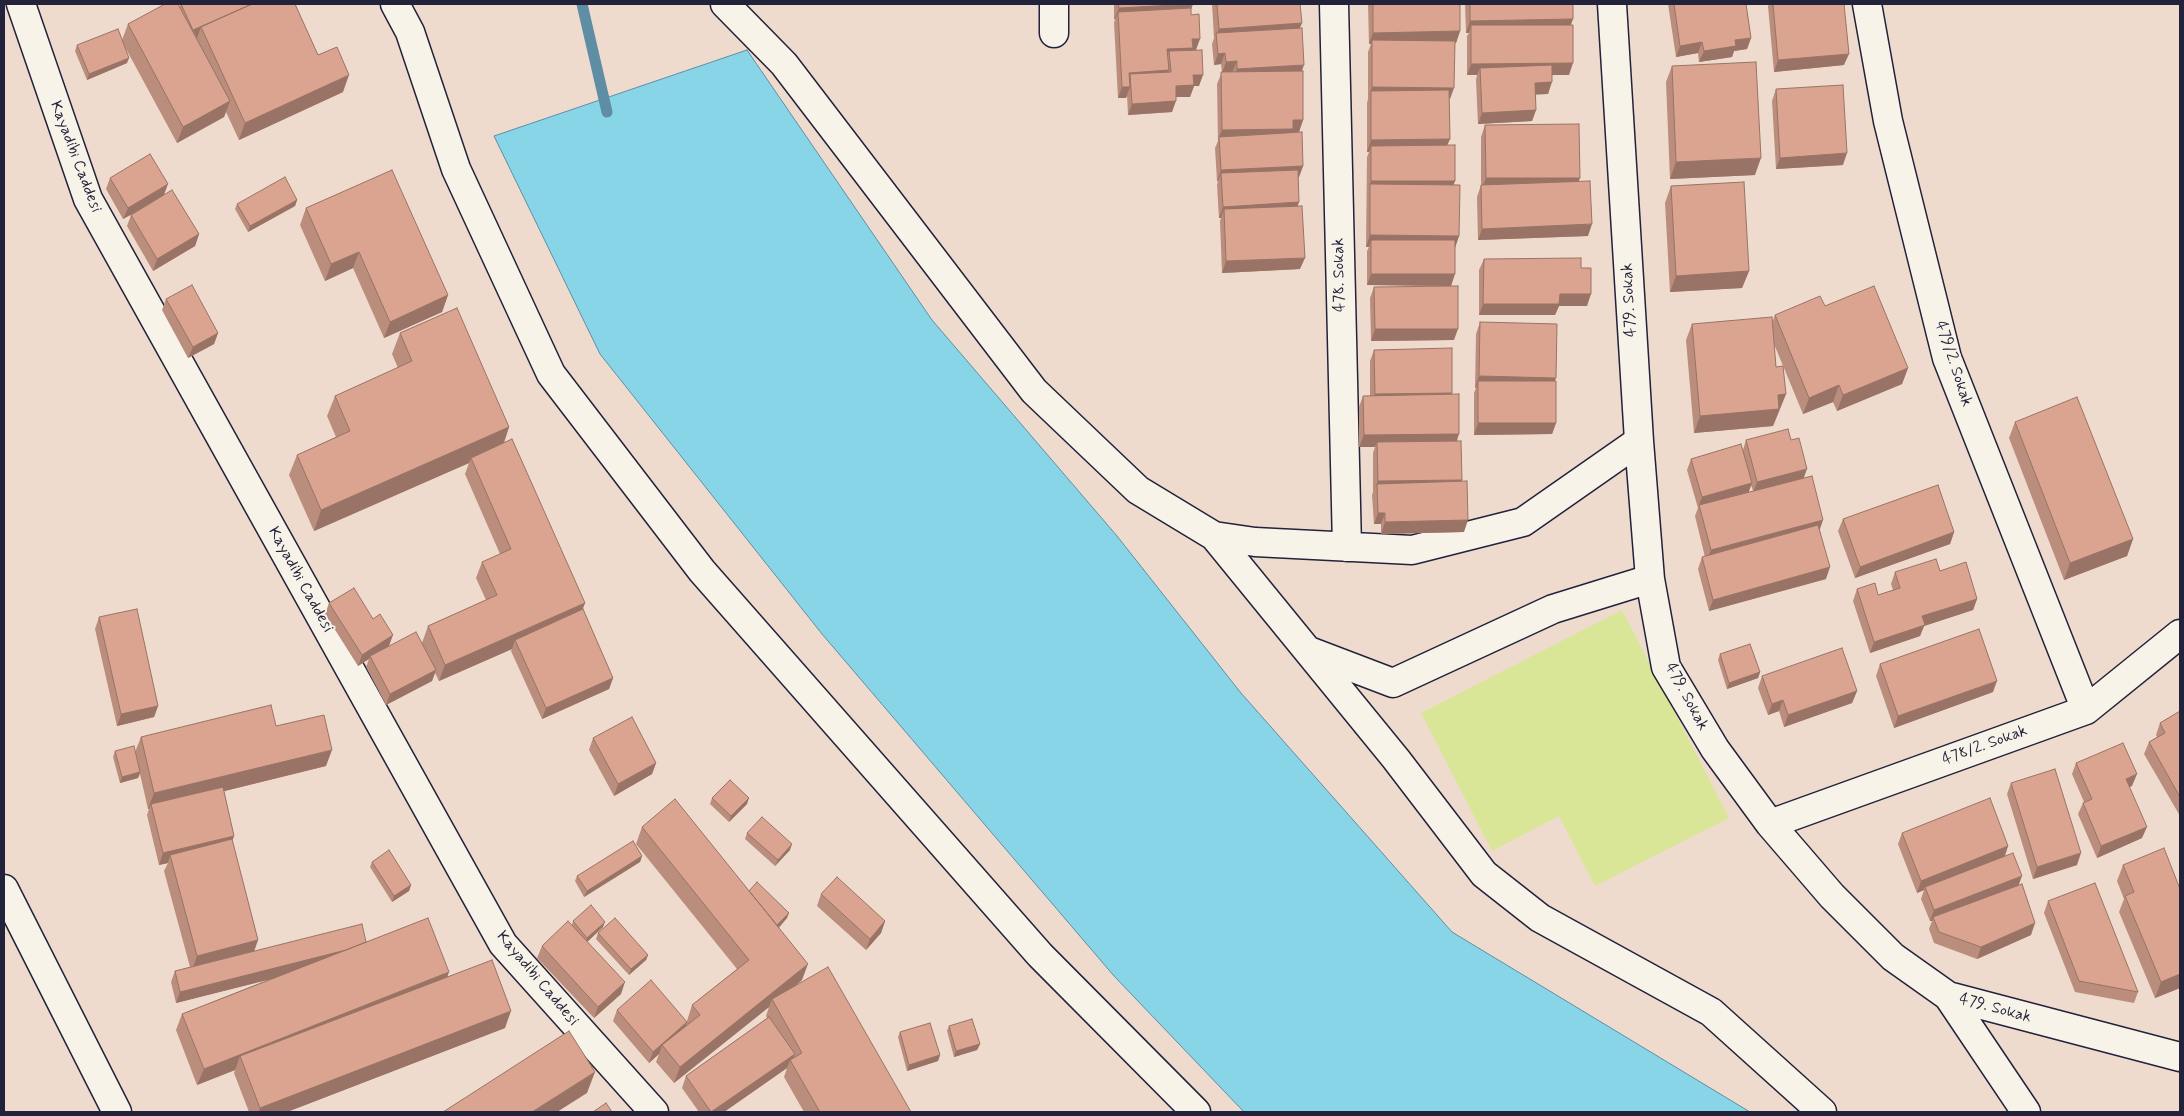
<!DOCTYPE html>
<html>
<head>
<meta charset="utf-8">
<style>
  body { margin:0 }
  #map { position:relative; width:2184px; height:1116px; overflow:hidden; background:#eedbce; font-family:Mynerve,sans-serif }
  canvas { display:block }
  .frame { position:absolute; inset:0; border:5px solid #22223b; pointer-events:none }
</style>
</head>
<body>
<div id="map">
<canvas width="2184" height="1116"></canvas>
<div class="frame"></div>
</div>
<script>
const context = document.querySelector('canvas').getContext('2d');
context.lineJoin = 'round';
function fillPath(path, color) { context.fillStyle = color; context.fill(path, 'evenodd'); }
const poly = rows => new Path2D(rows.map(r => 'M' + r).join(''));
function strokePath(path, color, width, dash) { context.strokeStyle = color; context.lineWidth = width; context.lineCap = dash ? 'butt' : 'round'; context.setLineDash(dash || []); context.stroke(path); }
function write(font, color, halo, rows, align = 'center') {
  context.font = font + ' Mynerve,sans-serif'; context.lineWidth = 4; context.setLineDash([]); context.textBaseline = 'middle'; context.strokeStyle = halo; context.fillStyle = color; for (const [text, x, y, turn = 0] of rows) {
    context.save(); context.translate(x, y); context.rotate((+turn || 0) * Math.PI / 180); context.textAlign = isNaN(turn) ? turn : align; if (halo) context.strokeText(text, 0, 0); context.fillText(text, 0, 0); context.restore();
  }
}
fillPath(poly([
  [1622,610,1729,818,1595,886,1559,816,1492,851,1421,713]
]), '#d9e698');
const water = poly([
  [747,50,932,320,1117,536,1241,693,1452,932,1750,1112,1244,1112,1114,976,822,634,600,354,494,136,747,50]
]);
fillPath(water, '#88d5e8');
strokePath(water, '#5f8da3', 1);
strokePath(poly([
  [582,4,607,112]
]), '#5f8da3', 11);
const minor = poly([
  [21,4,88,199,503,944,654,1112],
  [395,4,410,32,456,169,551,374,702,571,1040,955,1196,1112],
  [725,4,784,64,1034,391,1138,490,1214,536,1255,542,1412,550,1523,522,1639,441],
  [1334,4,1347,547],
  [1612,4,1639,441,1650,579,1666,667,1715,749,1770,824,1832,896,1893,957,1948,996,2180,1057],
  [1867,4,1888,121,1947,358,2086,710],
  [1054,33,1054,4],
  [1214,536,1396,759,1484,874,1540,918,1711,1012,1822,1112],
  [1309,651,1393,683,1553,609,1650,579],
  [1770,824,2086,710,2180,634],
  [4,889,117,1112],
  [1948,996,2026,1112]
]);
strokePath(minor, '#22223b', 31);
strokePath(minor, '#f7f3e8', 28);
fillPath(poly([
  [180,4,295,4,318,55,343,92,239,140,226,112,224,117,177,143,125,47,127,63,87,80,75,51,77,45,122,40,128,24,180,6],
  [1114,4,1193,4,1191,9,1191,15,1196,50,1199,86,1194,86,1190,97,1176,97,1172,112,1128,115,1127,95,1126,98,1118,98,1114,23,1115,19,1114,19],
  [1212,4,1300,4,1300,28,1303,120,1299,132,1292,132,1292,133,1303,166,1299,177,1298,178,1298,206,1300,269,1222,273,1220,221,1221,218,1219,218,1217,185,1218,181,1217,181,1215,148,1218,141,1217,84,1222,72,1221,64,1214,65,1212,44,1214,38],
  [1368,4,1460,4,1460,31,1456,43,1455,43,1450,99,1449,99,1450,139,1447,145,1455,181,1453,185,1459,236,1455,247,1451,286,1367,285,1367,251,1369,247,1366,247,1367,157,1369,152,1367,152,1367,103,1368,99,1368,52,1371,44,1369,44],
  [1465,4,1573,4,1571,25,1569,75,1552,75,1548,94,1535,94,1536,110,1532,121,1478,124,1476,80,1477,75,1467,75,1467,36,1469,33,1466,33],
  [1668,4,1746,4,1751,38,1747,49,1734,51,1732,57,1699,62,1698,53,1676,57],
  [1769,4,1844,4,1844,65,1774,72,1768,6],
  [1672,66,1755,175,1670,179,1666,82],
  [1776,89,1843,165,1776,169,1772,101],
  [1485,125,1579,181,1588,236,1478,240,1477,197,1481,185,1481,137],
  [110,178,164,195,199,234,195,246,153,271,127,226,131,215,123,219,106,189],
  [1671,186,1749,271,1742,288,1670,292,1665,203],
  [297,200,295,206,248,232,235,209,237,204],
  [306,208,448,295,442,312,384,338,353,268,325,281,300,225],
  [1484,259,1581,268,1587,306,1559,306,1555,315,1479,315,1479,270],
  [1374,287,1454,340,1371,341,1370,298],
  [166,299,218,333,214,344,188,358,162,310],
  [1825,306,1908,368,1902,384,1837,411,1833,402,1803,414,1774,344,1776,367,1786,394,1773,426,1694,433,1686,340,1692,324,1772,323,1775,315],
  [1480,322,1555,381,1556,423,1552,434,1474,435,1474,393,1476,388,1475,388,1476,334],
  [400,333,509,427,504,443,585,603,582,609,613,678,609,689,542,719,511,651,512,649,439,681,435,673,432,681,386,705,366,667,369,659,358,666,325,614,329,603,389,646,422,643,428,626,486,600,476,578,482,562,500,554,465,474,469,463,314,531,289,475,297,455,336,437,327,416,335,396,398,368,392,354],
  [1374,350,1452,394,1462,480,1461,482,1464,532,1381,534,1381,524,1374,524,1372,495,1373,492,1373,453,1375,447,1359,447,1359,407,1363,396,1370,396,1370,361],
  [2015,422,2133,539,2127,556,2064,580,2009,438],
  [1746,440,1791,440,1804,478,1820,530,1826,579,1709,611,1698,569,1702,557,1705,557,1695,516,1698,508,1687,470,1691,459,1743,450],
  [1751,485,1753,491,1748,492],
  [1843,519,1954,532,1950,544,1855,578,1838,531],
  [1940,571,1977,599,1973,610,1924,626,1920,636,1870,653,1853,601,1857,589,1878,595,1893,590,1891,584,1895,572],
  [99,617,158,706,154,717,117,726,95,629],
  [1720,654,1760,672,1758,678,1727,689,1718,660],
  [1880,664,1993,692,1894,728,1876,676],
  [1762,676,1857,691,1852,703,1784,727,1779,711,1768,715,1758,688],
  [2180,711,2180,816,2144,754,2149,742,2157,737,2156,735,2160,723],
  [276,726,326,766,224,791,234,836,232,841,258,940,254,951,366,942,448,976,505,1028,287,1112,249,1112,234,1073,235,1070,197,1085,176,1030,182,1014,270,979,176,1003,171,982,175,971,190,967,164,871,168,863,159,865,147,815,149,809,148,809,140,774,138,778,120,783,113,757,115,751,135,752,141,737],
  [593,738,656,763,652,774,614,796,589,750],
  [2076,763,2132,786,2129,787,2142,838,2097,858,2078,814,2083,803,2084,802,2072,774],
  [2011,783,2077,865,2033,879,2007,794],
  [712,798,747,804,729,822,710,804],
  [642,827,749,891,787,918,779,928,802,980,796,985,911,1112,804,1112,784,1077,787,1068,724,1112,699,1112,682,1088,686,1076,767,1018,766,1016,769,1007,674,1083,656,1062,659,1054,649,1063,613,1021,617,1010,687,1021,692,1005,737,969,636,844],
  [747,833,790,850,775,866,745,839],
  [1902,833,2008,846,2005,856,2018,886,2031,935,1977,959,1934,943,1929,929,1932,921,1930,921,1921,899,1924,890,1917,893,1898,844],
  [642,856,640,862,584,897,575,881,577,876],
  [372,862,411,885,409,891,392,902,370,867],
  [2123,865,2180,889,2180,988,2155,998,2119,912,2124,899,2117,881],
  [821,894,885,921,881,933,866,950,817,906],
  [2048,901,2138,992,2134,1003,2075,992,2044,913],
  [573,921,603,927,587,942,621,994,594,1018,537,958,542,946,572,925],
  [598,933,648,955,646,960,629,975,596,939],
  [949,1026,980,1044,977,1050,954,1057,947,1031],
  [900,1032,940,1055,938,1061,907,1071,898,1037]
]), '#bb8d7c');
fillPath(poly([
  [1193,4,1188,16,1118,12,1115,19,1114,19,1119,8],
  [1573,19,1569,30,1471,25,1469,33,1466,33,1470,21],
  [1302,23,1297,35,1216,35,1219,29],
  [201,27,197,38,193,30],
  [1460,31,1456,43,1372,44,1372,40,1371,44,1369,44,1373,33],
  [1751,38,1747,49,1734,51,1732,57,1699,62,1704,51,1735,40],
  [1192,39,1200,39,1196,50,1169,51,1166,60,1167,49],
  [1702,42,1698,53,1676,57,1680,46],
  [1225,53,1221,64,1214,65,1218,54],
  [1849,54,1844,65,1774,72,1778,60],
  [129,58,127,63,87,80,89,74],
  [1237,61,1232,73,1222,73,1226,62],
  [1573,63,1569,75,1480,75,1480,68,1477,75,1467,75,1471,64],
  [1304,65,1300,76,1233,80,1237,69],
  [1169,70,1165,82,1130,74,1127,84,1129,73],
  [349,75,343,92,239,140,245,123],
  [1193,75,1203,75,1199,86,1194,86,1190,97,1172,97,1176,86],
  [1552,82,1548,94,1530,95,1535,83],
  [1122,87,1130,87,1126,98,1118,98],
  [1372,87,1454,88,1450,99,1371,99,1371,91,1368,99],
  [230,101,224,117,177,143,183,127],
  [1176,101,1172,112,1128,115,1132,104],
  [1536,110,1532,121,1478,124,1482,113],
  [1293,120,1303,120,1299,132,1292,132,1289,140,1219,137,1222,130],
  [1450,139,1445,150,1371,146,1369,152,1367,152,1371,140],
  [1847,153,1843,165,1776,169,1780,158],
  [1761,158,1755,175,1670,179,1676,162],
  [1303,166,1299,177,1221,181,1221,173,1218,181,1217,181,1221,170],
  [1486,178,1580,178,1576,189,1481,190],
  [1371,181,1455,181,1451,192,1370,184],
  [168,184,164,195,123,219,128,208],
  [297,200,295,206,248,232,250,226],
  [1299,202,1295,214,1224,209,1221,218,1219,218,1223,207],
  [1592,224,1588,236,1478,240,1482,229],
  [199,234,195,246,153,271,157,259],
  [1370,235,1459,236,1455,248,1371,240,1369,247,1366,247],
  [359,252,353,268,325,281,331,264],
  [1305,258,1300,269,1222,273,1226,261],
  [1749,271,1742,288,1670,292,1676,276],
  [1371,274,1455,274,1451,286,1367,285],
  [1560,294,1591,294,1587,306,1559,306,1555,315,1479,315,1483,304],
  [448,295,442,312,384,338,390,322],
  [1375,329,1458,329,1454,340,1371,341],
  [218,333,214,344,188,358,193,347],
  [1908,368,1902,384,1837,411,1843,395],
  [1479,376,1556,378,1552,389,1478,381,1476,388,1475,388],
  [1839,385,1833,402,1803,414,1809,398],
  [1452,393,1448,404,1371,406,1375,394],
  [1786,394,1773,426,1694,433,1700,416,1778,395],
  [1478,423,1556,423,1552,434,1474,435],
  [509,427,502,448,471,458,469,463,314,531,321,510],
  [1459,434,1455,446,1377,442,1375,447,1359,447,1364,435],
  [1807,469,1803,480,1753,493,1757,482],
  [1462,480,1458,491,1377,484,1373,492,1378,481],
  [1752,483,1748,494,1699,505,1702,497],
  [1378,513,1385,513,1381,524,1374,524],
  [1468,520,1464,532,1381,534,1385,522],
  [1823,520,1819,532,1706,561,1711,550],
  [1954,532,1950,544,1855,578,1860,567],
  [2133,539,2127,556,2064,580,2070,563],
  [1830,567,1826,579,1709,611,1713,600],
  [1977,599,1973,610,1924,626,1920,636,1870,653,1874,642,1922,616],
  [585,603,579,619,515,640,512,649,439,681,445,665],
  [393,635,389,646,370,656,369,659,358,666,362,655],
  [436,670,432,681,386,705,390,694],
  [1760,672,1758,678,1727,689,1729,683],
  [613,678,609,689,542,719,546,708],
  [1997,681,1993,692,1894,728,1898,716],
  [1857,691,1852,703,1784,727,1788,715],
  [1783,700,1779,711,1768,715,1772,704],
  [158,706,154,717,117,726,121,714],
  [332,750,326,766,152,809,151,804,149,809,148,809,154,793],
  [656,763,652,774,614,796,618,784],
  [140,772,138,778,120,783,122,777],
  [2137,774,2132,786,2122,790,2126,779],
  [749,798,747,804,729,822,731,816],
  [2147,827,2142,838,2097,858,2101,846],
  [234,836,230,847,170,855,168,863,159,865,163,853],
  [792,844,790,850,775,866,778,860],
  [2008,846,2004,858,1925,887,1924,890,1917,893,1921,881],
  [2081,853,2077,865,2033,879,2037,867],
  [642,856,640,862,584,897,587,891],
  [2022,876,2018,887,1933,917,1932,921,1930,921,1934,910],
  [411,885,409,891,392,902,394,896],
  [789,913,787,918,775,931,777,925],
  [885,921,881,933,866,950,870,939],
  [605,922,603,927,585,944,587,938],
  [2035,923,2031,935,1977,959,1981,947],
  [258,940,252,957,191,973,197,956],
  [367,944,363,956,176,1003,180,992],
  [648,955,646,960,629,975,631,969],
  [808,964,802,980,774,1003,772,999,769,1007,674,1083,680,1067],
  [449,972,443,989,240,1056,235,1070,197,1085,204,1069],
  [2180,974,2180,988,2155,998,2161,982],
  [625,982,621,994,594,1018,598,1007],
  [511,1011,505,1028,287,1112,259,1112,260,1108],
  [687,1022,683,1033,662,1045,659,1054,649,1063,653,1052],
  [980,1044,977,1050,954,1057,956,1051],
  [795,1054,791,1063,790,1060,787,1068,724,1112,711,1112],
  [940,1055,938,1061,907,1071,909,1065],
  [595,1072,587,1093,557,1112,532,1112]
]), '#997365');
const building = poly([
  [165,4,178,4,230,101,183,127,128,24,165,4],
  [181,4,252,4,193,30,181,4],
  [252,4,295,4,318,55,337,47,349,75,245,123,201,27,252,4],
  [1118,4,1193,4,1119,8,1118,4],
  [1217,4,1300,4,1302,23,1219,29,1217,4],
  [1373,4,1460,4,1460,31,1373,33,1373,4],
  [1470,4,1573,4,1573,19,1470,21,1470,4],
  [1674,4,1746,4,1751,38,1735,40,1736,46,1704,51,1702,42,1680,46,1674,4],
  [1773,4,1844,4,1849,54,1778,60,1773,4],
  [1191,8,1191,15,1199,14,1200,39,1192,39,1193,48,1167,49,1169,70,1129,73,1130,87,1122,87,1118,12,1191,8],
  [1471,25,1573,25,1573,63,1471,64,1471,25],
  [1302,28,1304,65,1237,69,1237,61,1226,62,1225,53,1218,54,1216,33,1302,28],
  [118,29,129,58,89,74,77,45,118,29],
  [1372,40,1455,41,1454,88,1372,87,1372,40],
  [1202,50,1203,75,1193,75,1194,85,1176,86,1176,101,1132,104,1130,74,1171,72,1169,51,1202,50],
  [1756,62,1761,158,1676,162,1672,66,1756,62],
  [1552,65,1552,82,1535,83,1536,110,1482,113,1480,68,1552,65],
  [1303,71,1303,120,1293,120,1293,129,1222,130,1221,72,1303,71],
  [1843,85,1847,153,1780,158,1776,89,1843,85],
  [1449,90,1450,139,1371,140,1371,91,1449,90],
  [1579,124,1580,178,1486,178,1485,125,1579,124],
  [1302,132,1303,166,1221,170,1219,137,1302,132],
  [1455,145,1455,181,1371,181,1371,146,1455,145],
  [150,154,168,184,128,208,110,178,150,154],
  [392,170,448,295,390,322,359,252,331,264,306,208,392,170],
  [1298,170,1299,202,1223,207,1221,173,1298,170],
  [285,177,297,200,250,226,237,204,285,177],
  [1590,181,1592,224,1482,229,1481,185,1590,181],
  [1744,182,1749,271,1676,276,1671,186,1744,182],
  [1370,184,1460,185,1459,236,1370,235,1370,184],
  [172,190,199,234,157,259,131,215,172,190],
  [1302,206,1305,258,1226,261,1224,209,1302,206],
  [1371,240,1455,240,1455,274,1371,274,1371,240],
  [1581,258,1581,268,1591,268,1591,294,1560,294,1559,304,1483,304,1484,259,1581,258],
  [192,285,218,333,193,347,166,299,192,285],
  [1458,286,1458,329,1375,329,1374,287,1458,286],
  [1874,286,1908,368,1843,395,1839,385,1809,398,1775,315,1820,296,1825,306,1874,286],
  [457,308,509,427,321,510,297,455,350,431,335,396,412,361,400,333,457,308],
  [1772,317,1776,367,1783,366,1786,394,1778,395,1779,409,1700,416,1692,324,1772,317],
  [1480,322,1557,324,1556,378,1479,376,1480,322],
  [1452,348,1452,393,1375,394,1374,350,1452,348],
  [1478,381,1556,381,1556,423,1478,423,1478,381],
  [1459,394,1459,434,1364,435,1363,396,1459,394],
  [2077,397,2133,539,2070,563,2015,422,2077,397],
  [1788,429,1791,440,1799,438,1807,469,1757,482,1746,440,1788,429],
  [512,439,585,603,445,665,428,626,497,595,482,562,511,549,471,458,512,439],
  [1461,441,1462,480,1378,481,1377,442,1461,441],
  [1741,444,1752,483,1702,497,1691,459,1741,444],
  [1812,476,1823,520,1711,550,1699,505,1812,476],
  [1467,481,1468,520,1385,522,1385,513,1378,513,1377,484,1467,481],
  [1938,485,1954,532,1860,567,1843,519,1938,485],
  [1818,525,1830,567,1713,600,1702,557,1818,525],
  [1936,559,1940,571,1966,562,1977,599,1922,616,1925,625,1874,642,1857,589,1875,583,1878,595,1900,588,1895,572,1936,559],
  [354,588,373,619,380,614,393,635,362,655,329,603,354,588],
  [137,609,158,706,121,714,99,617,137,609],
  [583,609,613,678,546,708,515,640,583,609],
  [1979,629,1997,681,1898,716,1880,664,1979,629],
  [416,632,436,670,390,694,370,656,416,632],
  [1750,644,1760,672,1729,683,1720,654,1750,644],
  [1842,648,1857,691,1788,715,1783,700,1772,704,1762,676,1842,648],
  [271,705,276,726,324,715,332,750,154,793,141,737,271,705],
  [2180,711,2180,797,2149,742,2165,733,2160,723,2180,711],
  [632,717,656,763,618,784,593,738,632,717],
  [2123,743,2137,774,2126,779,2147,827,2101,846,2083,803,2092,799,2076,763,2123,743],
  [134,746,140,772,122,777,115,751,134,746],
  [2055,769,2081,853,2037,867,2011,783,2055,769],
  [730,780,749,798,731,816,712,798,730,780],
  [223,787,234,836,163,853,151,804,223,787],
  [1990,798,2008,846,1921,881,1902,833,1990,798],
  [675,799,808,964,680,1067,662,1045,700,1015,692,1005,749,960,642,827,675,799],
  [762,817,792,844,778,860,747,833,762,817],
  [232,839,258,940,197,956,170,855,232,839],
  [633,841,642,856,587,891,577,876,633,841],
  [2164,848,2180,889,2180,974,2161,982,2125,896,2134,892,2123,865,2164,848],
  [389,850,411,885,394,896,372,862,389,850],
  [2013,853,2022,876,1934,910,1925,887,2013,853],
  [837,877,885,921,870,939,821,894,837,877],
  [757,882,789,913,777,925,749,891,757,882],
  [2095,883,2138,992,2079,981,2048,901,2095,883],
  [2022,884,2035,923,1981,947,1939,932,1933,917,2022,884],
  [591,905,605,922,587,938,573,921,591,905],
  [428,918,449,972,204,1069,182,1014,428,918],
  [615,918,648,955,631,969,598,933,615,918],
  [568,921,625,982,598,1007,542,946,568,921],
  [362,924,366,942,346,950,180,992,175,971,362,924],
  [492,960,511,1011,260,1108,240,1056,492,960],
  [828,967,911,1112,820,1112,790,1060,802,1053,772,999,828,967],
  [651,980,687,1022,653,1052,617,1010,651,980],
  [769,1017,795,1054,711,1112,686,1076,769,1017],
  [972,1019,980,1044,956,1051,949,1026,972,1019],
  [930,1023,940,1055,909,1065,900,1032,930,1023],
  [569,1031,595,1072,532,1112,443,1112,569,1031],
  [606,1103,612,1112,593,1112,606,1103]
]);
fillPath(building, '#daa490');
strokePath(building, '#997365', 1);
write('16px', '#22223b', '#f7f3e8', [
  ["Kayadibi Caddesi",75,157,69],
  ["478. Sokak",1340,275,-91],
  ["479. Sokak",1630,300,-93],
  ["479/2. Sokak",1953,364,72],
  ["Kayadibi Caddesi",300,580,61],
  ["479. Sokak",1686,697,62],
  ["478/2. Sokak",1985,746,-20],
  ["Kayadibi Caddesi",537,979,50],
  ["479. Sokak",1995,1009,15]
]);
</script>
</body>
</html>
